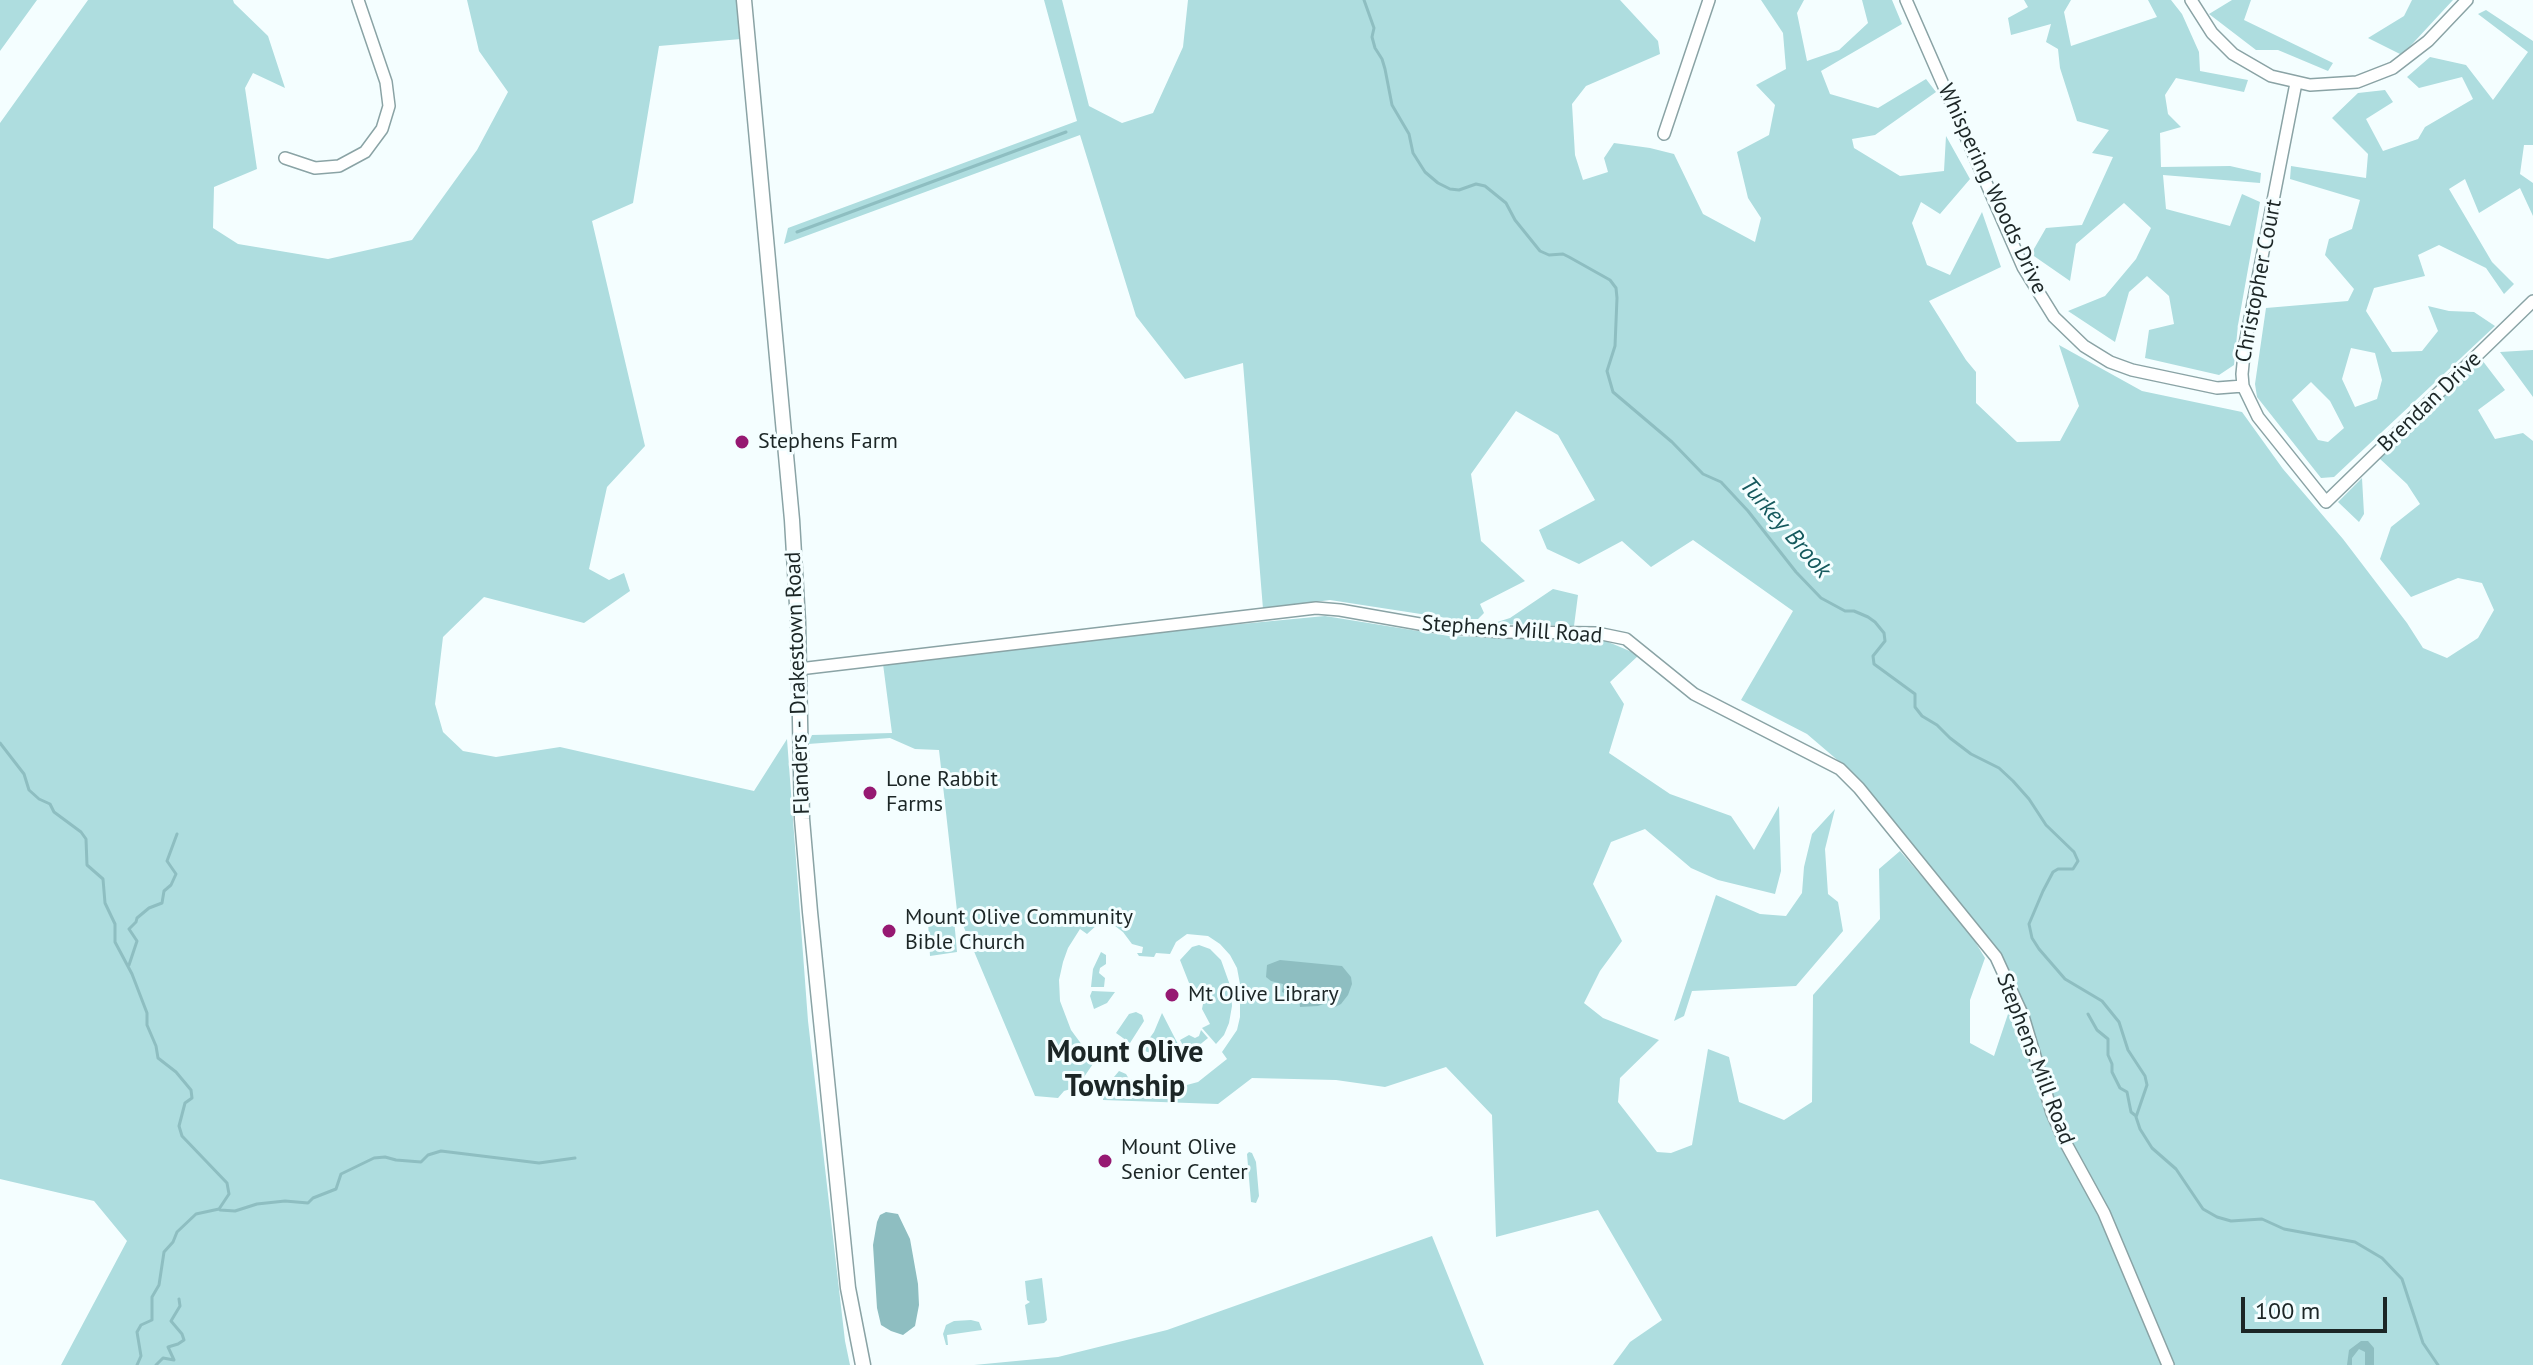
<!DOCTYPE html>
<html>
<head>
<meta charset="utf-8">
<style>
  body { margin:0 }
  #map { position:relative; width:2533px; height:1365px; overflow:hidden; background:#f4feff; font-family:"PT Sans",sans-serif }
  canvas { display:block }
  .scale { position:absolute; left:2241px; top:1297px; width:146px; height:36px; box-sizing:border-box; border:4px solid #1c2626; border-top:0; padding-left:10px; font-size:24px; line-height:28px; white-space:nowrap; color:#1c2626; -webkit-text-stroke:6px #f4feff; paint-order:stroke }
</style>
</head>
<body>
<div id="map">
<canvas width="2533" height="1365"></canvas>
<div class="scale">100 m</div>
</div>
<script>
const context = document.querySelector('canvas').getContext('2d');
context.lineJoin = 'round';
function fillPath(path, color) { context.fillStyle = color; context.fill(path, 'evenodd'); }
const poly = rows => new Path2D(rows.map(r => 'M' + r).join(''));
function strokePath(path, color, width, dash) { context.strokeStyle = color; context.lineWidth = width; context.lineCap = dash ? 'butt' : 'round'; context.setLineDash(dash || []); context.stroke(path); }
function write(font, color, halo, rows, align = 'center') {
  context.font = font + ' "PT Sans",sans-serif'; context.lineWidth = 6; context.setLineDash([]); context.textBaseline = 'middle'; context.strokeStyle = halo; context.fillStyle = color; for (const [text, x, y, turn = 0] of rows) {
    context.save(); context.translate(x, y); context.rotate((+turn || 0) * Math.PI / 180); context.textAlign = isNaN(turn) ? turn : align; if (halo) context.strokeText(text, 0, 0); context.fillText(text, 0, 0); context.restore();
  }
}
fillPath(poly([
  [0,0,37,0,0,51],
  [88,0,233,0,234,3,268,36,285,88,253,73,245,88,257,169,214,187,213,228,238,244,328,259,412,240,477,150,508,92,479,51,467,0,738,0,741,39,659,46,633,203,592,221,645,446,607,487,589,569,609,580,624,573,630,591,584,623,484,597,443,637,435,704,443,732,463,751,496,757,560,747,754,791,787,739,808,1021,845,1341,850,1365,61,1365,127,1241,94,1201,0,1179,0,123],
  [1044,0,1062,0,1089,106,1122,123,1153,113,1183,47,1188,0,1620,0,1658,41,1660,54,1586,86,1572,104,1575,155,1583,180,1608,172,1604,158,1614,143,1650,148,1674,154,1703,214,1755,242,1761,218,1748,198,1737,152,1769,135,1775,105,1756,85,1786,69,1783,33,1761,0,1804,0,1797,13,1807,61,1839,50,1868,23,1862,0,1892,0,1902,24,1821,71,1830,94,1878,108,1926,79,1936,92,1875,135,1852,139,1854,148,1900,176,1944,171,1946,136,1970,179,1940,214,1921,202,1912,223,1927,265,1950,275,1982,212,2001,267,1929,301,1966,360,1976,372,1976,403,2017,442,2060,441,2079,406,2059,345,2142,391,2242,412,2283,469,2343,539,2407,623,2423,648,2447,658,2478,638,2494,610,2482,583,2458,578,2411,597,2380,559,2391,527,2420,504,2407,484,2379,458,2482,360,2505,390,2478,410,2495,439,2523,433,2533,441,2533,1365,2174,1365,2113,1222,2079,1162,2054,1104,2017,990,1999,953,1855,775,1807,734,1741,700,1793,611,1693,540,1651,567,1622,541,1579,564,1547,549,1539,530,1595,500,1558,435,1516,411,1471,474,1481,541,1525,581,1480,604,1484,613,1478,619,1453,619,1330,600,1263,609,1243,363,1185,379,1136,316,1080,135,784,244,788,228,1077,121],
  [2024,0,2071,0,2064,12,2071,46,2157,17,2148,0,2171,0,2182,14,2199,52,2200,71,2248,80,2244,92,2176,78,2165,95,2168,114,2181,127,2160,133,2161,167,2230,166,2261,173,2260,183,2163,175,2166,209,2230,226,2242,194,2260,202,2238,325,2234,365,2219,375,2145,358,2149,330,2174,324,2169,296,2147,276,2129,292,2115,342,2068,311,2105,296,2136,259,2151,228,2124,203,2076,244,2070,281,2031,254,2046,228,2082,225,2113,157,2092,153,2109,130,2077,121,2060,68,2058,49,2046,42,2051,24,2011,35,2008,18,2028,7],
  [2232,0,2251,0,2244,20,2333,63,2328,71,2278,50,2256,50,2209,14],
  [2412,0,2453,0,2402,55,2368,38,2404,16],
  [2486,10,2533,41,2533,145,2524,145,2520,174,2533,183,2533,216,2520,188,2479,213,2465,179,2449,189,2492,262,2514,284,2504,294,2486,268,2439,245,2418,255,2425,276,2374,288,2366,311,2392,352,2422,351,2438,331,2428,306,2449,311,2474,312,2495,326,2334,477,2321,478,2257,397,2255,384,2266,308,2348,301,2354,289,2325,255,2329,239,2352,229,2360,200,2290,179,2291,166,2366,178,2368,154,2332,118,2358,93,2385,90,2393,102,2366,119,2383,151,2418,139,2425,127,2473,99,2462,77,2419,88,2407,77,2430,57,2466,65,2493,100,2528,52,2478,14],
  [2351,348,2375,353,2382,380,2377,399,2355,407,2342,379],
  [2311,382,2330,401,2344,428,2328,442,2318,440,2292,400],
  [2533,350,2533,397,2500,352],
  [2362,478,2364,514,2359,522,2338,502],
  [1553,589,1578,595,1574,626,1491,624,1510,618],
  [1325,616,1449,636,1606,641,1639,655,1610,682,1624,704,1609,753,1670,794,1731,816,1754,850,1779,806,1781,871,1775,894,1718,880,1691,868,1645,829,1611,842,1593,884,1622,941,1600,971,1584,1003,1603,1018,1659,1040,1620,1078,1618,1102,1657,1152,1671,1153,1692,1145,1708,1049,1729,1057,1739,1102,1784,1120,1812,1102,1813,995,1880,919,1879,869,1900,851,1968,930,1985,958,1970,1000,1970,1043,1994,1056,2012,1002,2049,1123,2099,1216,2137,1299,2162,1365,1613,1365,1630,1342,1662,1320,1598,1210,1496,1237,1492,1115,1446,1067,1385,1087,1336,1080,1252,1078,1218,1104,1103,1100,1103,1090,1119,1071,1126,1074,1129,1079,1148,1085,1183,1086,1198,1082,1227,1059,1222,1052,1237,1030,1240,1017,1240,984,1237,968,1230,955,1220,944,1208,936,1187,934,1176,942,1170,954,1156,953,1154,957,1139,956,1137,953,1142,953,1143,947,1132,944,1123,932,1111,923,1098,924,1087,934,1080,929,1068,948,1063,962,1059,980,1060,1001,1071,1030,1085,1049,1094,1051,1095,1061,1077,1087,1064,1091,1058,1098,1035,1096,957,911,939,750,915,749,890,738,808,744,812,735,892,733,883,664,1199,628],
  [1835,809,1825,849,1828,894,1838,902,1843,931,1796,986,1692,991,1684,1016,1674,1021,1716,895,1760,914,1786,916,1802,893,1804,867,1812,834],
  [954,919,957,952,930,956,928,921],
  [1199,945,1210,949,1221,960,1231,988,1232,1006,1229,1023,1224,1035,1216,1044,1202,1028,1210,1024,1202,1009,1203,1004,1196,990,1191,988,1180,960,1192,947],
  [1101,952,1106,955,1106,964,1100,968,1099,973,1105,978,1104,987,1091,987,1093,969],
  [1092,991,1115,992,1107,1003,1094,1009,1090,996],
  [1136,1012,1142,1015,1144,1021,1130,1043,1116,1033,1129,1014],
  [1162,1013,1182,1052,1181,1054,1164,1057,1141,1050,1154,1032],
  [1201,1030,1208,1038,1197,1047,1187,1053,1180,1040,1189,1035,1195,1038,1199,1036],
  [1249,1152,1252,1153,1256,1162,1259,1196,1256,1203,1251,1202,1247,1154],
  [1432,1236,1484,1365,974,1365,1058,1357,1167,1330],
  [1042,1278,1047,1320,1044,1323,1028,1325,1025,1305,1030,1302,1027,1300,1025,1281],
  [971,1320,979,1322,982,1330,947,1335,948,1345,946,1345,943,1334,946,1325,954,1321]
]), '#aedddf');
fillPath(poly([
  [1280,960,1342,966,1351,977,1352,984,1348,995,1341,1004,1335,1007,1332,1006,1332,1001,1318,1006,1300,1007,1299,1000,1282,992,1283,984,1271,981,1266,977,1267,965],
  [886,1212,898,1214,910,1239,918,1284,919,1305,915,1326,903,1335,891,1331,881,1325,877,1308,873,1245,877,1222,880,1215],
  [2361,1341,2368,1341,2374,1348,2374,1365,2365,1365,2365,1352,2359,1349,2352,1358,2352,1365,2347,1365,2349,1350]
]), '#8ebec1');
strokePath(poly([
  [1364,0,1374,28,1372,37,1375,48,1382,59,1385,69,1392,105,1409,134,1413,153,1425,172,1438,183,1450,189,1459,190,1476,184,1485,186,1506,203,1515,220,1540,251,1549,255,1563,254,1569,257,1610,280,1616,288,1617,298,1615,346,1607,371,1613,392,1672,442,1703,474,1721,482,1748,511,1796,572,1821,598,1845,611,1854,611,1868,617,1875,622,1884,633,1885,641,1873,656,1874,664,1915,694,1915,707,1922,716,1937,725,1950,738,1971,754,1999,768,2013,781,2029,799,2046,825,2074,852,2078,861,2073,869,2058,869,2053,872,2043,891,2029,924,2032,938,2039,949,2065,979,2102,1001,2119,1022,2128,1050,2145,1076,2147,1085,2136,1117,2140,1129,2152,1148,2176,1169,2203,1209,2217,1217,2231,1221,2262,1219,2284,1229,2355,1242,2382,1258,2402,1279,2423,1343,2438,1365],
  [797,232,1066,132],
  [0,743,24,774,29,790,39,799,50,804,54,812,81,832,86,839,87,865,103,879,105,903,115,924,115,942,132,974,147,1013,147,1025,156,1046,158,1058,176,1072,191,1090,192,1098,185,1103,179,1126,182,1136,227,1183,229,1194,219,1209,196,1214,177,1232,173,1242,164,1252,159,1285,152,1297,152,1320,141,1325,137,1332,141,1356,137,1365],
  [129,965,137,941,129,929,136,922,137,918,149,908,162,903,164,891,171,885,176,874,167,861,177,834],
  [2088,1014,2097,1030,2108,1039,2108,1055,2112,1064,2112,1072,2120,1088,2127,1092,2131,1112,2136,1116],
  [220,1210,235,1211,257,1204,285,1201,308,1203,313,1198,336,1189,341,1174,374,1158,385,1157,396,1160,421,1162,428,1155,441,1151,539,1163,575,1158],
  [156,1365,163,1358,174,1360,168,1347,178,1344,184,1340,182,1334,171,1321,180,1306,179,1299]
]), '#8ebec1', 3);
const minor = poly([
  [1906,0,2023,267,2054,317,2084,346,2110,362,2132,370,2217,388,2243,386],
  [2191,0,2212,33,2233,54,2271,76,2310,85,2357,82,2393,68,2428,41,2467,0],
  [2296,83,2245,344,2242,374,2243,386,2258,417,2326,502,2533,301],
  [1664,134,1709,0],
  [285,158,315,168,339,166,365,152,382,129,389,106,386,82,358,0],
  [799,669,1316,608,1340,610,1431,626,1502,632,1597,633,1626,639,1694,694,1840,769,1859,788,1996,957,2023,1016,2052,1113,2064,1140,2104,1213,2168,1365]
]);
const tertiary = poly([
  [744,0,792,520,798,622,802,819,810,912,848,1288,863,1365]
]);
strokePath(minor, '#8aa3a5', 14);
strokePath(tertiary, '#8aa3a5', 17);
strokePath(minor, '#fff', 11);
strokePath(tertiary, '#fff', 14);
for (const [x, y, r, color] of [
  [742,442,8,"#961972"],
  [870,793,8,"#961972"],
  [889,931,8,"#961972"],
  [1172,995,8,"#961972"],
  [1105,1161,8,"#961972"]
]) { const dot = new Path2D(); dot.arc(x, y, r, 0, 2 * Math.PI); context.fillStyle = color; context.fill(dot); strokePath(dot, '#f4feff', 3); }
write('22px', '#1c2626', '#f4feff', [
  ["Whispering Woods Drive",1992,189,65],
  ["Christopher Court",2259,281,-79],
  ["Brendan Drive",2430,402,-44],
  ["Stephens Mill Road",1512,630,4],
  ["Flanders - Drakestown Road",798,683,-92],
  ["Stephens Mill Road",2035,1059,69]
]);
write('22px', '#1c2626', '#f4feff', [
  ["Stephens Farm",758,442],
  ["Lone Rabbit",886,780],
  ["Farms",886,805],
  ["Mount Olive Community",905,918],
  ["Bible Church",905,943],
  ["Mt Olive Library",1188,995],
  ["Mount Olive",1121,1148],
  ["Senior Center",1121,1173]
], 'left');
write('italic 24px', '#15595d', '#f4feff', [
  ["Turkey Brook",1785,528,49]
]);
write('bold 30px', '#1c2626', '#f4feff', [
  ["Mount Olive",1125,1053],
  ["Township",1125,1087]
]);
</script>
</body>
</html>
